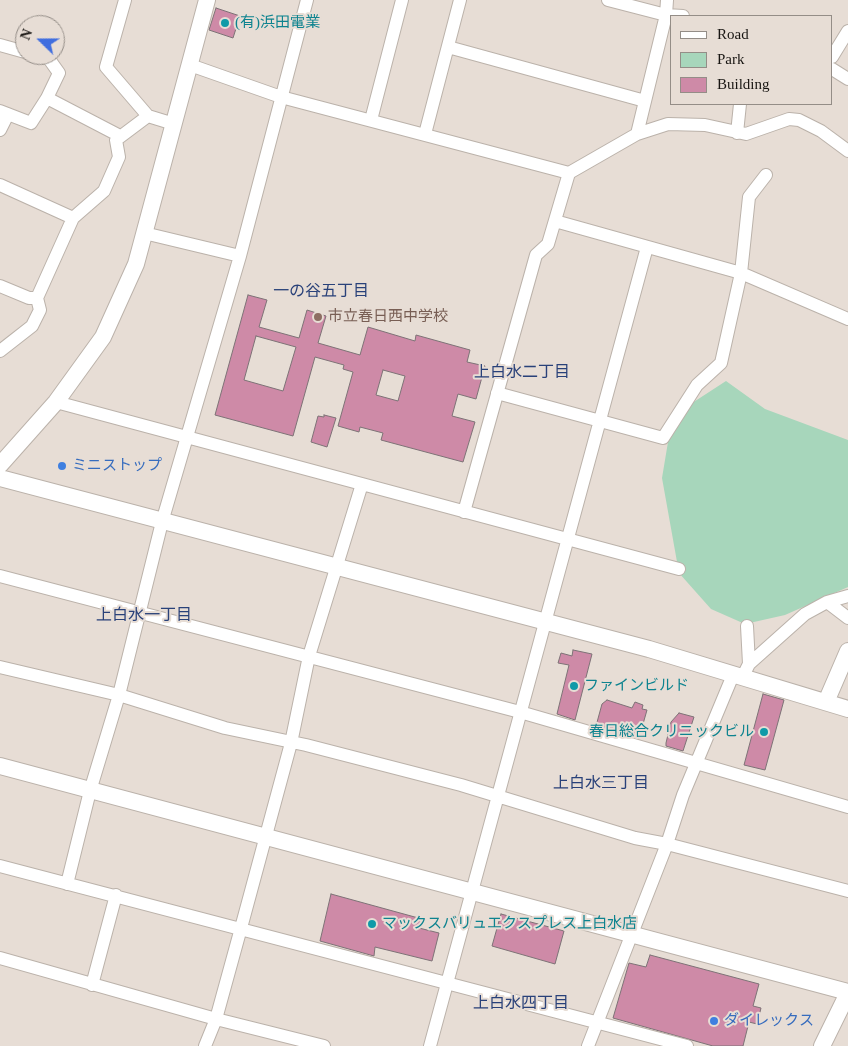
<!DOCTYPE html>
<html>
<head>
<meta charset="utf-8">
<style>
  body { margin:0 }
  #map { position:relative; width:848px; height:1046px; overflow:hidden; background:#e7ddd5; font-family:"Times New Roman",serif }
  canvas { display:block }
  .legend { position:absolute; left:670px; top:15px; width:162px; height:90px; box-sizing:border-box; background:#e7ddd5; border:1px solid #948d87; margin:0; padding:6px 9px; list-style:none; font-size:15px; color:#181512 }
  .legend li { display:flex; align-items:center; gap:10px; height:25px }
  .legend b { width:25px; border:1px solid #948d87 }
  .north { position:absolute; left:15px; top:15px; width:50px; height:50px; box-sizing:border-box; background:#e7ddd5; border:1px solid #948d87; border-radius:50%; rotate:292deg; font-size:14px; font-weight:700; line-height:20px; text-align:center; color:#181512 }
  .north::after { content:''; display:block; margin:auto; width:18px; height:22px; background:#406edf; clip-path:polygon(50% 0,100% 100%,50% 72%,0 100%) }
</style>
</head>
<body>
<div id="map">
<canvas width="848" height="1046"></canvas>
<ul class="legend">
<li><b style="height:6px;background:#fff"></b>Road</li>
<li><b style="height:14px;background:#a7d6bb"></b>Park</li>
<li><b style="height:14px;background:#ce8aa7"></b>Building</li>
</ul>
<div class="north">N</div>
</div>
<script>
const context = document.querySelector('canvas').getContext('2d');
context.lineJoin = 'round';
function fillPath(path, color) { context.fillStyle = color; context.fill(path, 'evenodd'); }
const poly = rows => new Path2D(rows.map(r => 'M' + r).join(''));
function strokePath(path, color, width, dash) { context.strokeStyle = color; context.lineWidth = width; context.lineCap = dash ? 'butt' : 'round'; context.setLineDash(dash || []); context.stroke(path); }
function write(font, color, halo, rows, align = 'center') {
  context.font = font + ' "Times New Roman","Noto Sans JP",serif'; context.lineWidth = 4; context.setLineDash([]); context.textBaseline = 'middle'; context.strokeStyle = halo; context.fillStyle = color; for (const [text, x, y, turn = 0] of rows) {
    context.save(); context.translate(x, y); context.rotate((+turn || 0) * Math.PI / 180); context.textAlign = isNaN(turn) ? turn : align; if (halo) context.strokeText(text, 0, 0); context.fillText(text, 0, 0); context.restore();
  }
}
fillPath(poly([
  [726,381,765,409,848,440,848,587,785,615,745,624,711,609,679,573,662,478,668,442,686,407]
]), '#a7d6bb');
const building = poly([
  [216,8,240,16,233,38,209,30,216,8],
  [248,295,267,300,259,327,299,338,307,310,326,316,318,343,360,355,368,327,415,341,416,335,470,350,467,362,485,366,476,399,458,394,452,416,475,422,463,462,381,440,383,433,360,427,359,432,338,426,353,372,343,369,344,365,315,357,293,436,215,415,248,295],
  [256,336,296,347,283,391,244,380,256,336],
  [383,370,405,376,398,401,376,395,383,370],
  [324,415,336,418,327,447,311,442,318,416,324,417,324,415],
  [573,650,592,654,575,720,557,714,569,665,558,663,561,653,572,656,573,650],
  [763,694,784,700,765,770,744,765,763,694],
  [607,700,632,708,635,702,643,705,642,709,647,710,639,738,596,726,602,704,607,700],
  [679,713,694,717,683,751,666,746,666,743,671,722,679,713],
  [331,894,422,919,419,928,439,933,432,961,375,947,374,956,320,941,331,894],
  [501,914,564,931,555,964,492,946,501,914],
  [650,955,759,984,753,1006,761,1008,757,1024,749,1022,743,1046,713,1046,613,1018,629,963,646,967,650,955]
]);
fillPath(building, '#ce8aa7');
strokePath(building, '#7d7276', 1);
const minor = poly([
  [125,0,106,67,148,116,174,124],
  [608,0,666,15,683,16],
  [0,45,25,52],
  [448,47,645,101],
  [34,55,49,59,59,73,47,98],
  [832,57,848,31],
  [190,65,281,97,569,173,548,244,536,255,464,512],
  [832,69,848,79],
  [0,111,31,123,47,98,120,136],
  [371,120,402,0],
  [0,130,8,114],
  [737,133,740,104],
  [425,134,460,0],
  [637,134,668,124,705,125,746,134,789,119,799,120,821,131,848,151],
  [569,173,637,134,666,15,667,0],
  [0,185,73,218],
  [555,221,741,273,848,319],
  [144,233,240,256],
  [0,286,29,298,37,298],
  [0,351,32,326,40,310,37,298,73,218,104,191,119,157,116,140,148,116],
  [497,393,663,438,697,385,721,363,741,273,749,197,766,175],
  [56,402,679,569],
  [0,576,520,712,848,807],
  [827,602,848,618],
  [747,626,749,664],
  [0,667,119,695,225,728,306,745,461,785,635,838,667,844,683,795,733,675],
  [742,678,749,664,805,614,827,602,848,596],
  [0,866,687,1046],
  [67,884,90,791,119,695,162,522,240,256,307,0],
  [0,958,216,1019,324,1046],
  [92,985,116,895],
  [205,1046,216,1019,241,928,291,743,309,656,362,484],
  [430,1046,647,247],
  [588,1046,667,844,848,891]
]);
const tertiary = poly([
  [0,465,56,402,103,337,136,264,207,0],
  [0,478,649,649,848,709],
  [826,702,848,651],
  [0,766,848,992],
  [822,1046,848,993]
]);
strokePath(minor, '#bbb2aa', 14);
strokePath(tertiary, '#bbb2aa', 18);
strokePath(minor, '#fff', 12);
strokePath(tertiary, '#fff', 16);
for (const [x, y, r, color] of [
  [225,23,5,"#0f9aa8"],
  [318,317,5,"#8d6e63"],
  [62,466,5,"#3f7fe0"],
  [574,686,5,"#0f9aa8"],
  [764,732,5,"#0f9aa8"],
  [372,924,5,"#0f9aa8"],
  [714,1021,5,"#3f7fe0"]
]) { const dot = new Path2D(); dot.arc(x, y, r, 0, 2 * Math.PI); context.fillStyle = color; context.fill(dot); strokePath(dot, '#e7ddd5', 2); }
write('15px', '#0d838f', '#e7ddd5', [
  ["(有)浜田電業",235,23],
  ["ファインビルド",584,686],
  ["春日総合クリニックビル",754,732,"right"],
  ["マックスバリュエクスプレス上白水店",382,924]
], 'left');
write('15px', '#785e54', '#e7ddd5', [
  ["市立春日西中学校",328,317]
], 'left');
write('15px', '#366cbe', '#e7ddd5', [
  ["ミニストップ",72,466],
  ["ダイレックス",724,1021]
], 'left');
write('16px', '#294179', '#e7ddd5', [
  ["一の谷五丁目",321,292],
  ["上白水二丁目",522,373],
  ["上白水一丁目",144,616],
  ["上白水三丁目",601,784],
  ["上白水四丁目",521,1004]
]);
</script>
</body>
</html>
